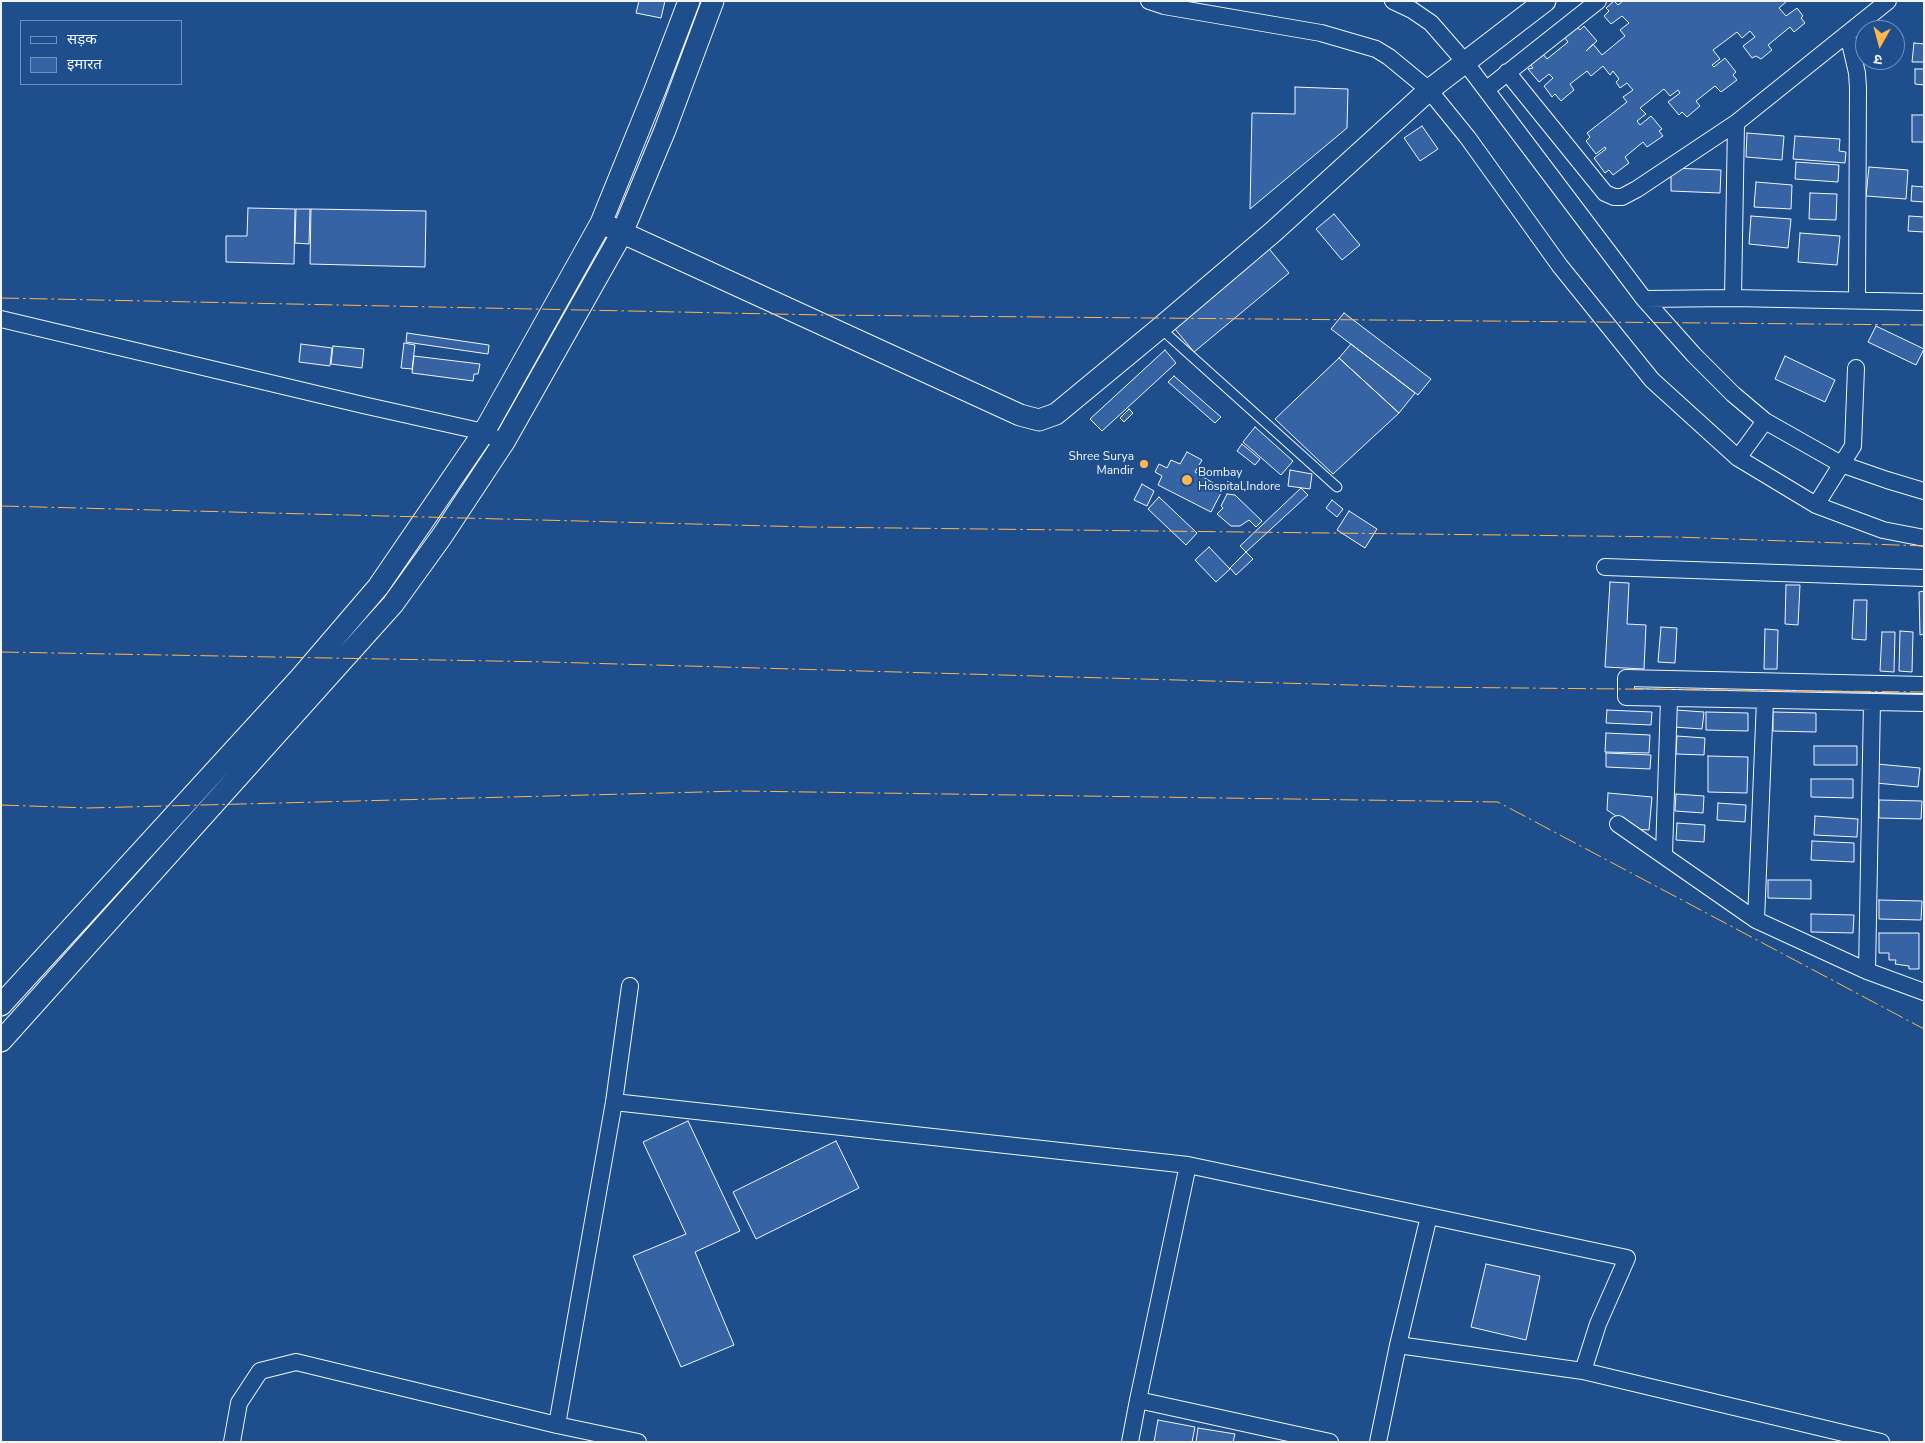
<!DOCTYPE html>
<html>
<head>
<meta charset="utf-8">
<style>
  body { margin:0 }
  #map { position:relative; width:1925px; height:1443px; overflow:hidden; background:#1f4e8c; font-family:"Nunito Sans","Noto Sans Devanagari",sans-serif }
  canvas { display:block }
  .frame { position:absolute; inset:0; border:2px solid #f2f6ff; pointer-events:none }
  .legend { position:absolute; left:20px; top:20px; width:162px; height:65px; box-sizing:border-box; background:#1f4e8c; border:1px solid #7391ba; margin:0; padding:6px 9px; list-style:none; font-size:15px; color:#f2f6ff }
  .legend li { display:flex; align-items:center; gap:10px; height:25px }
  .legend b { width:25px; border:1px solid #7391ba }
  .north { position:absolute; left:1855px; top:20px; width:50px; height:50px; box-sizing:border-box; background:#1f4e8c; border:1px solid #7391ba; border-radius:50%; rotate:187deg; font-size:14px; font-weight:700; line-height:20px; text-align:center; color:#f2f6ff }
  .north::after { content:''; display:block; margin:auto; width:18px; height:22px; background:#ffb74d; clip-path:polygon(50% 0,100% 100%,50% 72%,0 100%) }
</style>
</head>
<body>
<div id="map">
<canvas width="1925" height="1443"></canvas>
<div class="frame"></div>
<ul class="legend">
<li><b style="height:6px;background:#1f4e8c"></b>सड़क</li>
<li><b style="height:14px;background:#3563a3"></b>इमारत</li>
</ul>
<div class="north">उ</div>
</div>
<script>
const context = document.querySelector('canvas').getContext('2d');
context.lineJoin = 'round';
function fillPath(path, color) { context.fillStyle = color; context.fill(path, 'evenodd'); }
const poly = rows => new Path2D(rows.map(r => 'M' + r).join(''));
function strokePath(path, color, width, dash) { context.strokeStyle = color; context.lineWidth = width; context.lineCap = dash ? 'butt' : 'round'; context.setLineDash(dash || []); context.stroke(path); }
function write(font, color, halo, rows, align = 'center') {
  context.font = font + ' "Nunito Sans",sans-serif'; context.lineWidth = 4; context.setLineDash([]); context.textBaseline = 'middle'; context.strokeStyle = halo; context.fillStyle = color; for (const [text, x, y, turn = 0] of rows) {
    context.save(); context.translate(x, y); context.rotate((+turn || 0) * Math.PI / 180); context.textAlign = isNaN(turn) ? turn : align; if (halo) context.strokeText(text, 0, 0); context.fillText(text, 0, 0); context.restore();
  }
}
const building = poly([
  [639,1,665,1,661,18,636,13,639,1],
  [1614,1,1618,5,1623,1,1787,1,1779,8,1786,16,1797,8,1803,16,1801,18,1805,23,1794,32,1790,27,1768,45,1772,50,1761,59,1756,56,1752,58,1743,46,1755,37,1750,31,1742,38,1737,32,1713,50,1720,59,1712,65,1714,67,1725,58,1736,72,1733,75,1737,80,1721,92,1715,86,1696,101,1700,106,1687,117,1682,112,1679,115,1668,102,1680,93,1678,90,1670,96,1664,89,1640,108,1646,114,1637,121,1640,125,1651,116,1662,129,1659,131,1663,136,1647,147,1643,142,1625,157,1629,163,1613,175,1609,170,1605,173,1594,158,1606,149,1605,147,1596,154,1586,141,1590,137,1587,133,1627,102,1623,97,1633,90,1627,83,1620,88,1616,82,1619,79,1613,71,1610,75,1603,66,1591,76,1587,71,1570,84,1574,90,1561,101,1555,94,1552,97,1544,86,1553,78,1549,74,1539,82,1528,69,1533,68,1530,64,1542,53,1547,59,1568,42,1564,37,1577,27,1580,30,1584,26,1597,41,1586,51,1593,44,1602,55,1625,36,1620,30,1629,23,1622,16,1611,24,1604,16,1609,11,1606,8,1614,1],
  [1914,43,1924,44,1924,62,1912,62,1914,43],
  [1915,69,1924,69,1924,85,1915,84,1915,69],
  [1295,87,1348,89,1347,128,1250,209,1252,113,1295,114,1295,87],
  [1912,115,1924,115,1924,142,1912,142,1912,115],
  [1422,126,1438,149,1420,161,1404,138,1422,126],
  [1747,133,1784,136,1782,160,1746,157,1747,133],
  [1795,136,1840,139,1839,151,1846,152,1845,163,1793,159,1795,136],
  [1796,162,1839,165,1838,182,1795,179,1796,162],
  [1869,167,1908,170,1906,199,1866,196,1869,167],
  [1671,168,1721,170,1720,193,1671,191,1671,168],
  [1756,182,1792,185,1791,209,1754,207,1756,182],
  [1912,186,1924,187,1924,202,1911,201,1912,186],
  [1810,193,1837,194,1836,220,1809,219,1810,193],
  [248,208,295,209,294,264,226,262,226,236,247,236,248,208],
  [296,209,310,209,309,244,295,243,296,209],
  [311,209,426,211,425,267,310,264,311,209],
  [1334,214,1360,245,1342,260,1316,229,1334,214],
  [1751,216,1791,219,1788,248,1749,244,1751,216],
  [1909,216,1924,217,1924,232,1908,231,1909,216],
  [1800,233,1840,236,1837,265,1798,262,1800,233],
  [1266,245,1289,273,1194,352,1170,323,1266,245],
  [1344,313,1431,379,1418,395,1331,329,1344,313],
  [1876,326,1924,349,1916,365,1868,342,1876,326],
  [407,333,489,345,488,354,406,342,407,333],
  [404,343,415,345,412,369,401,368,404,343],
  [301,344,332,348,330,366,299,362,301,344],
  [1351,344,1415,393,1399,413,1339,358,1351,344],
  [333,346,364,349,362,368,331,364,333,346],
  [1165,350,1176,363,1102,431,1090,419,1165,350],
  [414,356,480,364,478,374,474,374,473,381,412,373,414,356],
  [1785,356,1835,380,1825,402,1775,379,1785,356],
  [1339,358,1399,413,1333,474,1275,419,1339,358],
  [1174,376,1221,417,1215,423,1168,382,1174,376],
  [1129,409,1133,413,1124,422,1120,418,1129,409],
  [1255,427,1293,461,1281,475,1243,442,1255,427],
  [1242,444,1260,459,1255,465,1237,451,1242,444],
  [1187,452,1202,460,1195,472,1223,489,1211,512,1158,485,1162,476,1155,472,1159,464,1167,468,1171,460,1180,464,1187,452],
  [1290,470,1312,474,1310,489,1288,486,1290,470],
  [1142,484,1154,491,1147,506,1134,500,1142,484],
  [1301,488,1308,495,1246,552,1240,546,1301,488],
  [1227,494,1235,495,1262,521,1256,527,1249,520,1240,526,1231,526,1217,514,1223,508,1221,506,1227,494],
  [1159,497,1197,533,1186,545,1148,509,1159,497],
  [1332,500,1343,509,1337,517,1326,508,1332,500],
  [1349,511,1377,529,1365,548,1337,530,1349,511],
  [1209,547,1230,569,1216,582,1195,560,1209,547],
  [1246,552,1253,559,1236,575,1230,568,1246,552],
  [1610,582,1629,583,1627,624,1646,625,1644,669,1605,667,1610,582],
  [1786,585,1800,585,1798,625,1785,624,1786,585],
  [1924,591,1924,634,1920,635,1919,592,1924,591],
  [1854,600,1867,600,1866,640,1852,639,1854,600],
  [1661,627,1677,628,1675,663,1658,662,1661,627],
  [1765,629,1778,630,1777,669,1764,669,1765,629],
  [1900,631,1913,632,1912,672,1899,671,1900,631],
  [1882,632,1895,632,1894,672,1880,671,1882,632],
  [1607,710,1652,712,1651,725,1606,723,1607,710],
  [1676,710,1704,712,1702,729,1674,727,1676,710],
  [1706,712,1748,713,1748,731,1706,730,1706,712],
  [1773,712,1816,713,1816,732,1773,731,1773,712],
  [1606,733,1650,735,1649,753,1605,752,1606,733],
  [1677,736,1705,738,1704,755,1676,754,1677,736],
  [1814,746,1857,746,1857,765,1814,765,1814,746],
  [1606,753,1651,755,1650,769,1606,767,1606,753],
  [1708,756,1748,757,1747,793,1708,792,1708,756],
  [1877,764,1920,768,1918,787,1876,783,1877,764],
  [1811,779,1853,779,1853,798,1811,797,1811,779],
  [1608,793,1652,797,1649,830,1635,829,1607,810,1608,793],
  [1676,794,1704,796,1703,813,1675,811,1676,794],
  [1879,800,1922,801,1921,819,1879,818,1879,800],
  [1718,803,1746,805,1745,822,1717,820,1718,803],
  [1815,816,1858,819,1857,837,1814,835,1815,816],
  [1677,823,1705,825,1704,842,1676,840,1677,823],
  [1812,841,1854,843,1854,862,1811,860,1812,841],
  [1768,880,1811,880,1811,899,1768,898,1768,880],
  [1879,900,1922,901,1921,920,1879,919,1879,900],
  [1811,914,1854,915,1853,933,1811,932,1811,914],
  [1879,933,1919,933,1919,969,1909,969,1909,966,1895,964,1896,960,1889,960,1889,953,1879,953,1879,933],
  [688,1121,740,1231,695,1252,734,1345,681,1367,633,1256,686,1234,643,1142,688,1121],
  [836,1141,859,1188,756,1239,733,1192,836,1141],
  [1486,1264,1540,1276,1526,1340,1471,1327,1486,1264],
  [1158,1420,1195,1427,1192,1442,1154,1442,1158,1420],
  [1198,1428,1235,1434,1233,1442,1196,1442,1198,1428]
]);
fillPath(building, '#3563a3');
strokePath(building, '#f2f6ff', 1);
const service = poly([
  [1160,328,1337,487]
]);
const minor = poly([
  [1149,1,1164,6,1321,33,1376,49,1389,57,1429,90,1468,138,1560,266,1652,380,1738,458,1816,505,1883,530,1924,538],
  [1393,1,1412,10,1431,23,1465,62,1644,299,1694,355,1733,394,1765,421,1841,464,1887,480,1924,491],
  [1846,35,1851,47,1857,73,1858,88,1857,300],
  [1507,72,1605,193,1614,197,1622,197,1637,189,1736,123,1888,1],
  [1487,89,1598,1],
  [1733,298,1736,123],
  [1644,299,1733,298,1924,302],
  [1,319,363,405,484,432,493,437],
  [1738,458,1765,421],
  [1816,505,1853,446,1856,368],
  [1605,567,1924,578],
  [1924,685,1626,678,1626,697,1924,703],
  [1618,824,1756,920,1867,971,1924,992],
  [1664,854,1669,699],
  [1756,920,1765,700],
  [1867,971,1872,702],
  [614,1102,1188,1165,1429,1216],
  [1583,1371,1881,1442],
  [1138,1400,1188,1165],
  [557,1425,614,1102,630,986],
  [232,1442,239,1403,260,1371,296,1362,557,1425,638,1442],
  [1130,1442,1138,1400,1330,1442],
  [1378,1442,1398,1345,1429,1216,1627,1258,1598,1324,1583,1371,1398,1345]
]);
const tertiary = poly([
  [610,227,1020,415,1039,420,1056,414,1160,328,1273,232,1429,90,1545,1],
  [1,1005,300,678,378,587,484,432,601,223,655,90,689,1],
  [1,1041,393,604,442,536,504,442,622,233,665,130,713,1]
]);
strokePath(service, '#f2f6ff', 11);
strokePath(minor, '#f2f6ff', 18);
strokePath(tertiary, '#f2f6ff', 23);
strokePath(service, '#1f4e8c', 9);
strokePath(minor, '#1f4e8c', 16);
strokePath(tertiary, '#1f4e8c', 21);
strokePath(poly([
  [1,298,823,315,1924,325],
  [1,506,809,527,1676,537,1924,546],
  [1,652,548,662,1421,687,1924,692],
  [1,805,88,808,740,791,1498,802,1924,1029]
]), '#ffb74d', 1, [18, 4, 2.5, 4]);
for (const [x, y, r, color] of [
  [1144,464,5,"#ffb74d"],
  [1187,480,6,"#ffb74d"]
]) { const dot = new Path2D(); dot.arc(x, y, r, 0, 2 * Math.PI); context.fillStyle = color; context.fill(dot); strokePath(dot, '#1f4e8c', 2); }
write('12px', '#f2f6ff', '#1f4e8c', [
  ["Shree Surya",1134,457],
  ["Mandir",1134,471],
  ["Bombay",1198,473,"left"],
  ["Hospital,Indore",1198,487,"left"]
], 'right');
</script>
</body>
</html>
